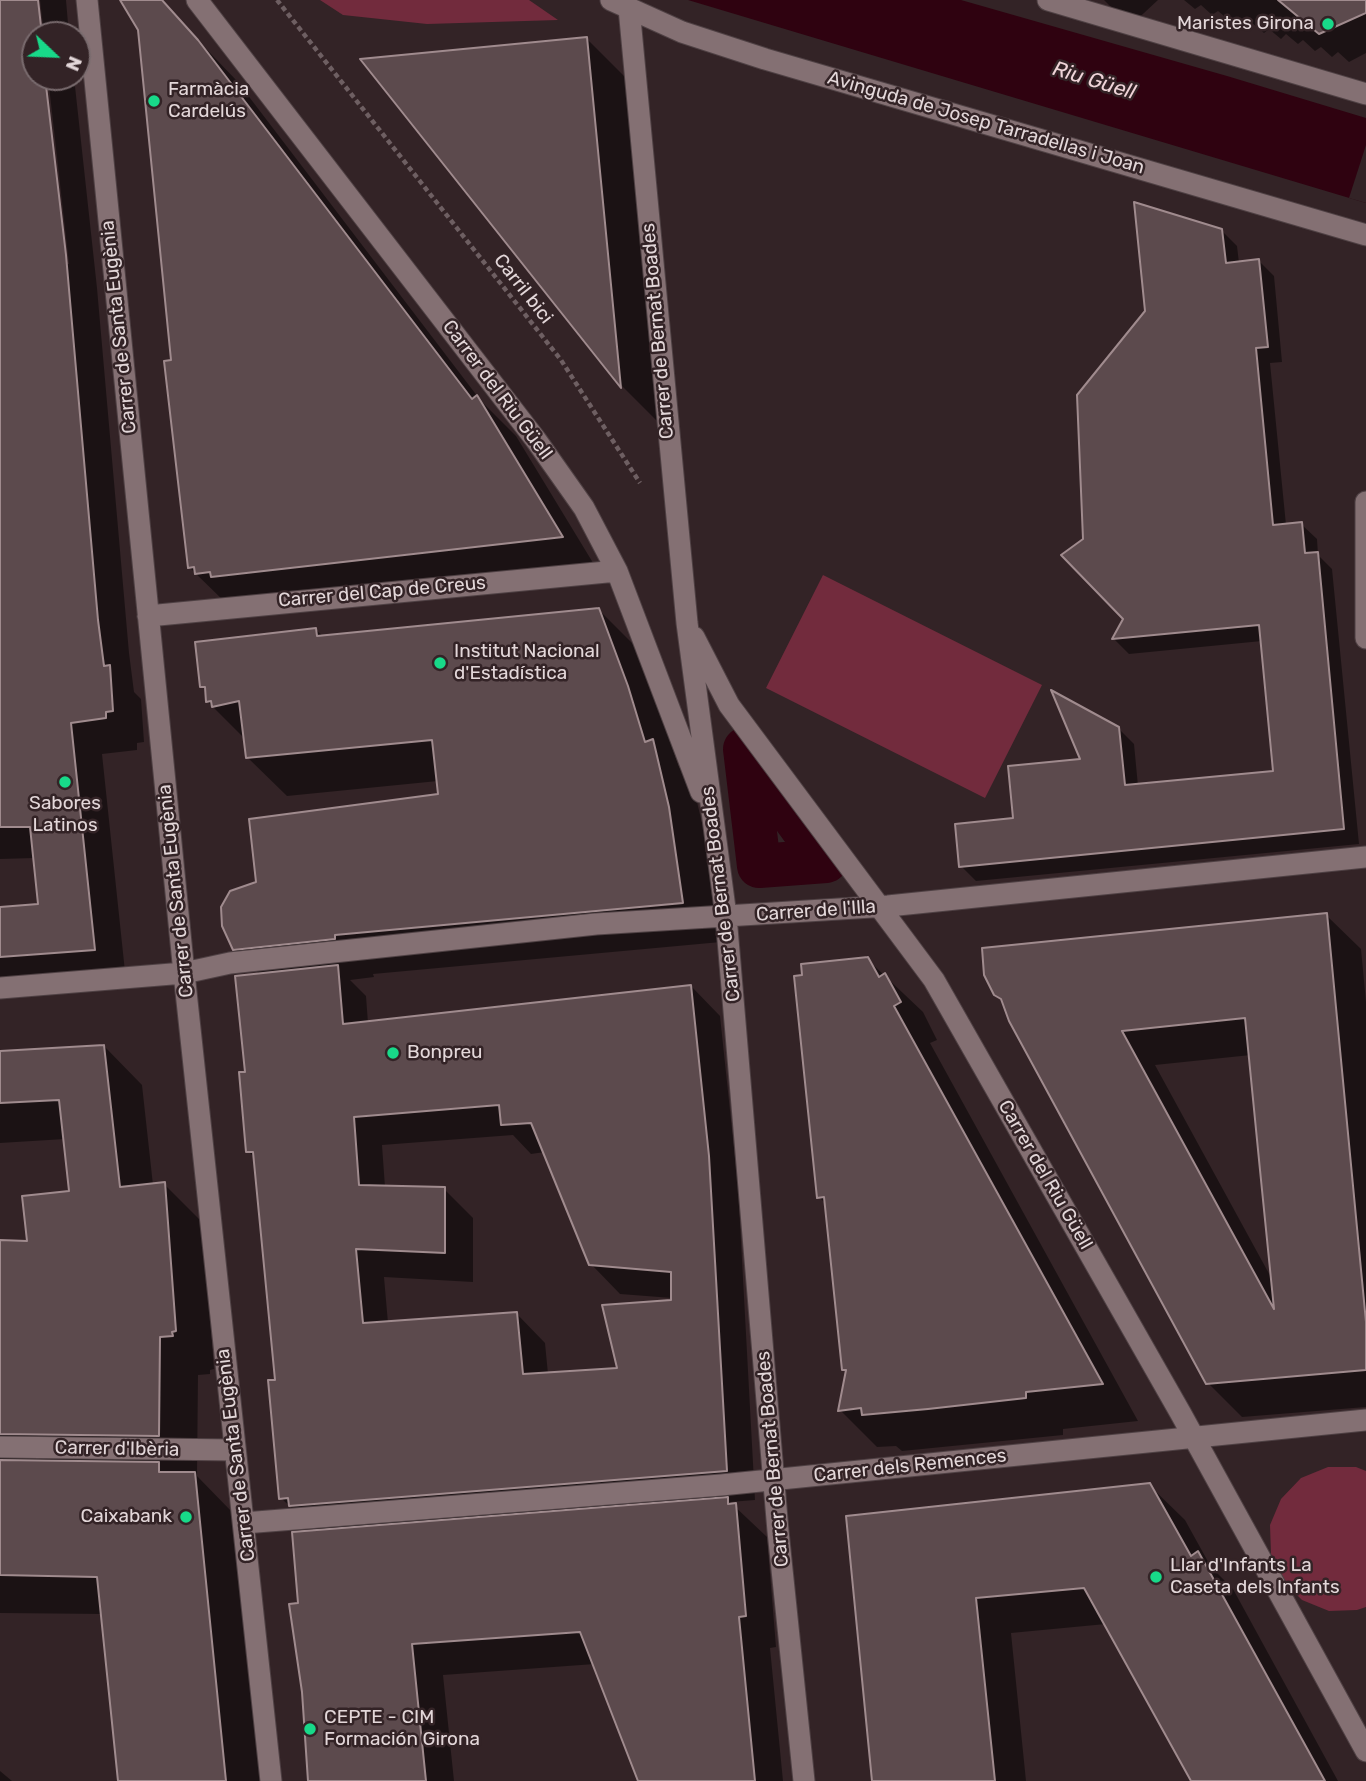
<!DOCTYPE html>
<html>
<head>
<meta charset="utf-8">
<style>
  body { margin:0 }
  #map { position:relative; width:1366px; height:1781px; overflow:hidden; background:#332326; font-family:Rubik,sans-serif }
  canvas { display:block }
  .north { position:absolute; left:21px; top:21px; width:70px; height:70px; box-sizing:border-box; background:#332326; border:2px solid #796b6e; border-radius:50%; rotate:113deg; font-size:19px; font-weight:700; line-height:28px; text-align:center; color:#e3d7d9 }
  .north::after { content:''; display:block; margin:auto; width:24px; height:32px; background:#18d989; clip-path:polygon(50% 0,100% 100%,50% 72%,0 100%) }
</style>
</head>
<body>
<div id="map">
<canvas width="1366" height="1781"></canvas>
<div class="north">N</div>
</div>
<script>
const context = document.querySelector('canvas').getContext('2d');
context.lineJoin = 'round';
function fillPath(path, color) { context.fillStyle = color; context.fill(path, 'evenodd'); }
const poly = rows => new Path2D(rows.map(r => 'M' + r).join(''));
function strokePath(path, color, width, dash) { context.strokeStyle = color; context.lineWidth = width; context.lineCap = dash ? 'butt' : 'round'; context.setLineDash(dash || []); context.stroke(path); }
function write(font, color, halo, rows, align = 'center') {
  context.font = font + ' Rubik,sans-serif'; context.lineWidth = 5; context.setLineDash([]); context.textBaseline = 'middle'; context.strokeStyle = halo; context.fillStyle = color; for (const [text, x, y, turn = 0] of rows) {
    context.save(); context.translate(x, y); context.rotate((+turn || 0) * Math.PI / 180); context.textAlign = isNaN(turn) ? turn : align; if (halo) context.strokeText(text, 0, 0); context.fillText(text, 0, 0); context.restore();
  }
}
fillPath(poly([
  [320,0,529,0,558,20,427,24,343,15],
  [823,575,1042,685,985,798,766,688],
  [1328,1467,1356,1467,1366,1471,1366,1607,1357,1610,1329,1611,1302,1600,1282,1580,1271,1554,1270,1525,1281,1499,1301,1478]
]), '#722b3d');
fillPath(poly([
  [688,0,961,0,1227,76,1366,118,1366,203]
]), '#2f0210');
fillPath(poly([
  [1366,145,1366,203,1349,198]
]), '#332326');
fillPath(poly([
  [0,0,36,0,40,35,35,35,35,77,45,77,65,264,69,264,48,77,74,77,97,288,129,653,134,692,141,699,144,742,137,743,137,750,102,754,126,981,0,990,0,909,40,905,35,858,0,859],
  [40,0,66,0,69,35,44,35],
  [141,0,162,3,237,81,481,401,516,436,601,576,229,606,189,567,165,362,173,361],
  [1104,0,1158,0,1130,26],
  [1184,0,1366,0,1366,53,1349,62,1338,52,1332,57,1321,47,1315,51,1303,40,1298,44,1286,34,1281,39,1269,29,1264,33,1252,23,1247,27,1235,17,1230,21,1218,11,1212,15,1201,5,1195,9],
  [587,39,626,78,660,424,623,387,364,61],
  [1221,230,1237,246,1239,263,1259,261,1274,276,1282,362,1270,363,1286,525,1301,524,1317,539,1318,555,1332,569,1359,844,976,881,961,866,1118,728,1134,744,1138,786,1275,772,1262,641,1129,654,1114,639,1125,618,1085,539],
  [599,610,638,649,679,767,692,781,708,848,721,942,373,974,374,977,350,980,366,996,368,1023,691,986,720,1016,738,1186,755,1500,730,1502,767,1537,776,1647,770,1648,783,1781,640,1781,595,1664,443,1675,454,1781,312,1781,300,1605,317,1532,281,1498,277,1382,255,1158,248,1151,247,1073,260,975,234,948,258,883,440,796,438,781,287,796,247,757,245,739,207,701,207,691,202,686,316,630,324,637],
  [513,1135,531,1154,545,1152,591,1264,620,1294,672,1298,619,1369,548,1374,545,1343,516,1313,388,1323,384,1277,473,1282,473,1218,444,1189,385,1187,382,1145],
  [1326,915,1361,949,1366,1002,1366,1407,1242,1417,1207,1382,1004,1002,996,994],
  [1251,1055,1273,1281,1155,1065],
  [867,959,923,1012,937,1040,930,1043,1138,1421,1063,1429,1063,1435,902,1451,896,1446,877,1447,840,1410,847,1373,843,1369,827,1205,819,1197],
  [104,1046,142,1085,153,1185,164,1184,203,1223,214,1369,210,1370,210,1374,198,1375,197,1476,233,1513,261,1781,119,1781,103,1614,0,1613,0,1242,29,1243,71,1193,65,1139,0,1143,0,1054],
  [1149,1485,1185,1520,1211,1567,1233,1589,1338,1781,1193,1781,1106,1624,1011,1633,1026,1781,872,1781,848,1517],
  [0,1771,12,1781,0,1781]
]), '#0007');
strokePath(poly([
  [745,749,826,861,759,866,745,749]
]), '#2f0210', 44);
const building = poly([
  [0,0,38,0,42,35,35,35,35,77,45,77,66,255,98,620,104,666,110,665,113,711,106,712,106,718,71,723,95,950,0,957,0,907,38,904,30,827,0,827,0,0],
  [120,0,162,0,198,40,472,399,477,395,563,537,211,577,210,572,195,574,194,567,188,568,164,361,171,360,138,30,120,0],
  [1278,0,1366,0,1366,13,1319,34,1278,0],
  [587,37,621,388,360,59,587,37],
  [1134,202,1222,229,1226,263,1259,259,1268,347,1256,348,1273,525,1302,522,1305,553,1318,552,1344,829,959,867,955,824,1013,818,1008,766,1080,759,1051,690,1119,727,1125,785,1273,771,1259,625,1112,639,1123,619,1061,555,1083,539,1077,395,1145,311,1134,202],
  [599,608,628,686,645,742,653,739,669,807,683,903,335,935,335,939,233,950,222,926,221,907,230,891,256,882,249,819,438,794,432,740,246,758,239,701,212,707,211,701,206,702,205,687,200,687,195,642,316,628,317,636,599,608],
  [1327,913,1366,1322,1366,1370,1206,1384,1009,1021,1001,999,994,995,984,975,982,948,1327,913],
  [1245,1018,1260,1170,1274,1309,1122,1031,1245,1018],
  [868,957,879,977,885,973,901,1002,894,1006,1103,1384,1026,1392,1026,1398,928,1409,862,1415,861,1408,838,1411,846,1370,842,1370,824,1197,817,1198,794,976,802,975,801,964,868,957],
  [338,965,343,1024,691,985,709,1156,727,1471,289,1506,288,1498,279,1499,268,1380,275,1380,253,1152,246,1152,239,1072,245,1072,235,976,338,965],
  [499,1105,501,1125,531,1123,589,1265,671,1272,671,1300,602,1305,617,1368,523,1374,517,1312,363,1323,356,1249,445,1253,445,1187,359,1185,354,1117,499,1105],
  [104,1045,120,1187,165,1182,176,1331,172,1332,173,1336,160,1337,159,1436,0,1434,0,1240,27,1241,22,1196,69,1191,59,1100,0,1103,0,1051,104,1045],
  [0,1460,159,1462,159,1472,195,1472,226,1781,118,1781,97,1577,0,1575,0,1460],
  [1150,1483,1191,1556,1198,1551,1325,1781,1191,1781,1084,1588,976,1598,995,1781,872,1781,846,1516,1150,1483],
  [728,1497,728,1504,736,1503,746,1616,739,1617,755,1781,638,1781,580,1632,412,1644,426,1781,308,1781,302,1692,289,1604,298,1603,292,1532,728,1497]
]);
fillPath(building, '#5c4a4d');
strokePath(building, '#a08b8e', 2);
const minor = poly([
  [87,0,184,973,271,1781],
  [197,0,536,440,584,508,617,571,701,792],
  [611,0,682,32,765,59,1366,235],
  [1048,0,1366,94],
  [629,8,687,623,726,916,778,1531,804,1781],
  [1366,502,1366,638],
  [148,616,617,571],
  [694,637,729,705,934,980,1181,1414,1366,1751],
  [0,988,184,973,230,963,596,924,888,906,1366,857],
  [0,1447,234,1450],
  [244,1523,721,1485,1366,1420]
]);
strokePath(minor, '#4f4144', 23);
strokePath(poly([
  [277,0,561,360,640,483]
]), '#6e5f62', 4.5, [5, 3.5]);
strokePath(minor, '#847073', 21);
for (const [x, y, r, color] of [
  [1328,24,7,"#18d989"],
  [154,101,7,"#18d989"],
  [440,663,7,"#18d989"],
  [65,782,7,"#18d989"],
  [393,1053,7,"#18d989"],
  [186,1517,7,"#18d989"],
  [1156,1577,7,"#18d989"],
  [310,1729,7,"#18d989"]
]) { const dot = new Path2D(); dot.arc(x, y, r, 0, 2 * Math.PI); context.fillStyle = color; context.fill(dot); strokePath(dot, '#332326', 2.5); }
write('19px', '#e3d7d9', '#332326', [
  ["Maristes Girona",1314,24,"right"],
  ["Farmàcia",168,90],
  ["Cardelús",168,112],
  ["Institut Nacional",454,652],
  ["d'Estadística",454,674],
  ["Sabores",65,804,"center"],
  ["Latinos",65,826,"center"],
  ["Bonpreu",407,1053],
  ["Caixabank",172,1517,"right"],
  ["Llar d'Infants La",1170,1566],
  ["Caseta dels Infants",1170,1588],
  ["CEPTE - CIM",324,1718],
  ["Formación Girona",324,1740]
], 'left');
write('19px', '#e3d7d9', '#332326', [
  ["Avinguda de Josep Tarradellas i Joan",986,123,16],
  ["Carril bici",523,289,52],
  ["Carrer de Santa Eugènia",119,327,-96],
  ["Carrer de Bernat Boades",658,331,-95],
  ["Carrer del Riu Güell",497,390,53],
  ["Carrer del Cap de Creus",382,592,-5],
  ["Carrer de Santa Eugènia",176,891,-96],
  ["Carrer de Bernat Boades",721,894,-97],
  ["Carrer de l'Illa",816,911,-4],
  ["Carrer del Riu Güell",1045,1175,60],
  ["Carrer d'Ibèria",117,1449,1],
  ["Carrer de Santa Eugènia",236,1455,-97],
  ["Carrer de Bernat Boades",773,1459,-95],
  ["Carrer dels Remences",910,1466,-6]
]);
write('italic 21px', '#efd4d8', '#332326', [
  ["Riu Güell",1094,81,17]
]);
</script>
</body>
</html>
